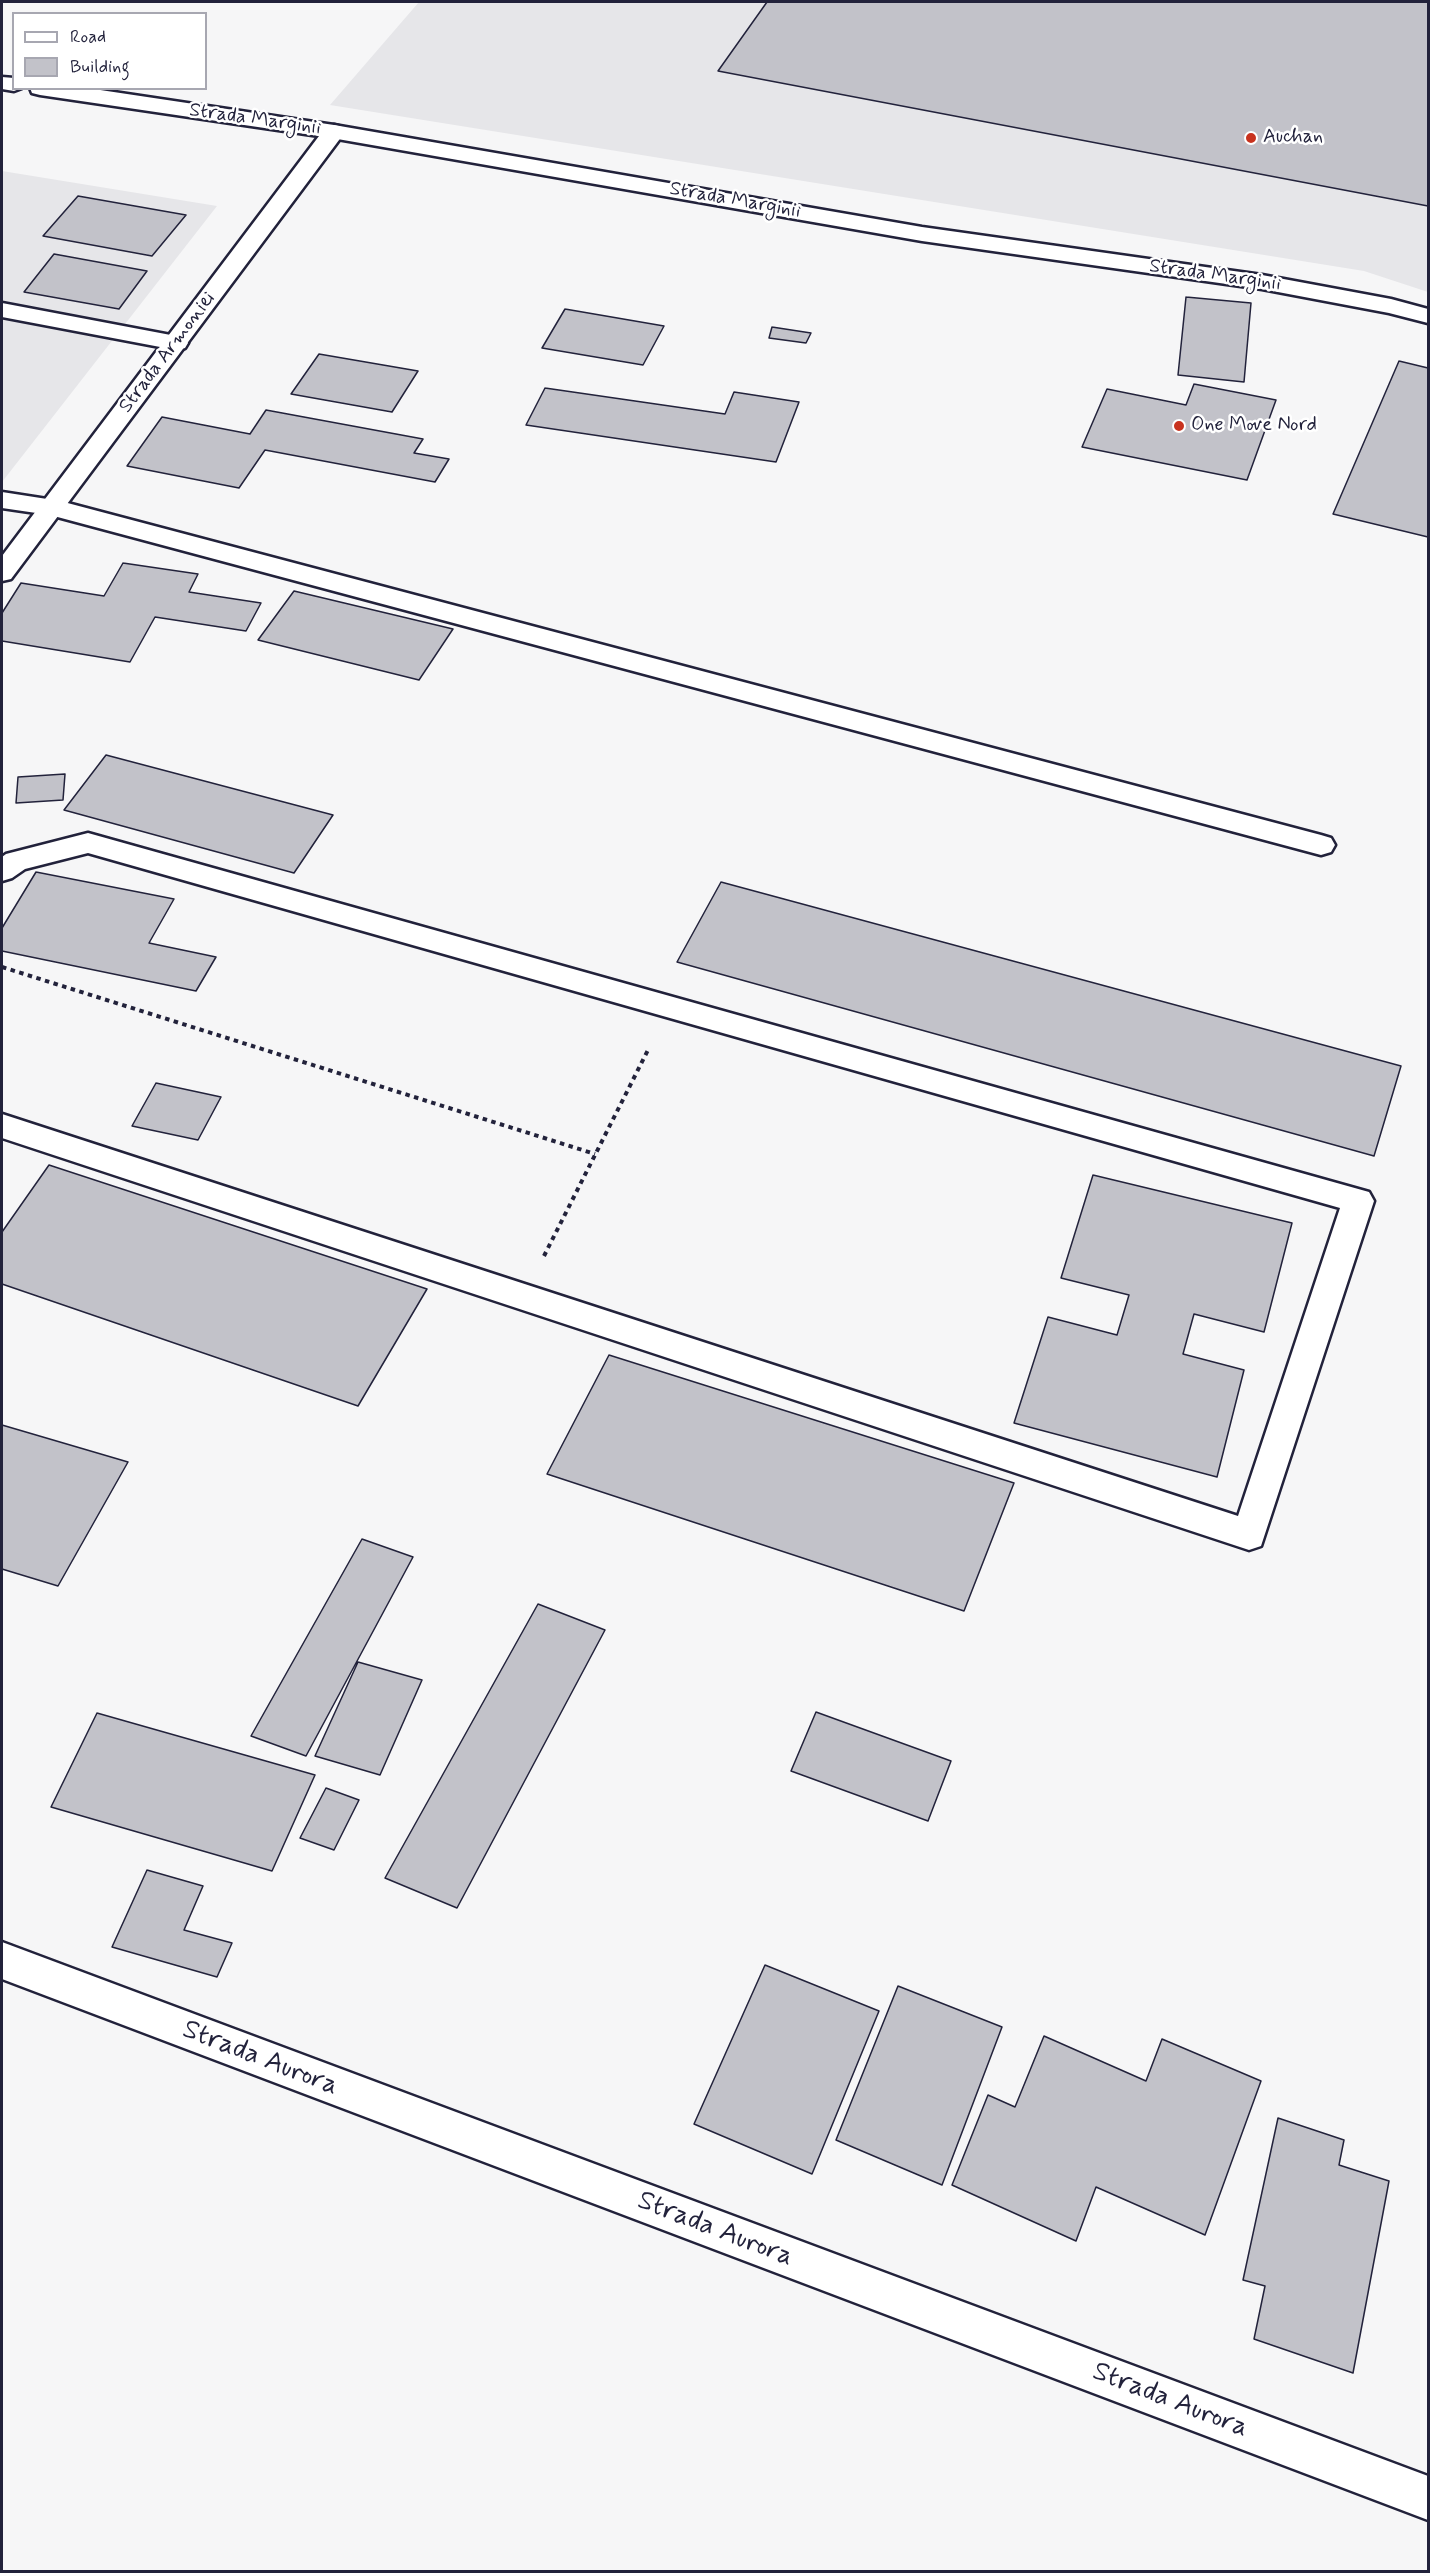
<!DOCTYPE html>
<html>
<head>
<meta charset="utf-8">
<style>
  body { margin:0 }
  #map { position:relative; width:1430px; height:2573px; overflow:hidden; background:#f6f6f7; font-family:Mynerve,sans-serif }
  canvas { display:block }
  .frame { position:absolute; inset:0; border:3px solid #22223b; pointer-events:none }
  .legend { position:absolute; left:12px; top:12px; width:195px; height:78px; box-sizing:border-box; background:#fff; border:2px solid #a7a7b1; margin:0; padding:8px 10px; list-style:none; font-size:18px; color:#22223b }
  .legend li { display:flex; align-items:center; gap:12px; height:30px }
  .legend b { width:30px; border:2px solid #a7a7b1 }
</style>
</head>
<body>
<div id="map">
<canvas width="1430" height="2573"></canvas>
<div class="frame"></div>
<ul class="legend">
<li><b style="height:8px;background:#fff"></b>Road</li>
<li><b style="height:16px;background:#c2c2c9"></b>Building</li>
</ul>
</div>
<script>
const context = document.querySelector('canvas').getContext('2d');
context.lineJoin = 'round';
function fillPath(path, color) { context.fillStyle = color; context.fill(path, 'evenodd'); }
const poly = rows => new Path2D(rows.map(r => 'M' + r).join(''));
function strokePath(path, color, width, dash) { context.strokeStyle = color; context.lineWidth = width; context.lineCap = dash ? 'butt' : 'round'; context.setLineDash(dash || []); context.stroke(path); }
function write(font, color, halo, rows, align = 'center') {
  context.font = font + ' Mynerve,sans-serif'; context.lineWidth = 5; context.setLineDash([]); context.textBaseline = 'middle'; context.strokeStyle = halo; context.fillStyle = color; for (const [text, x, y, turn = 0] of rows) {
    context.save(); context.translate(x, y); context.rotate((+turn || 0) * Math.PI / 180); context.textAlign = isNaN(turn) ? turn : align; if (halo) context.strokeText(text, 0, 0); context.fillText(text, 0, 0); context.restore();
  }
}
fillPath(poly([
  [419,2,1428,2,1428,292,1364,271,330,105],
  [2,171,217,206,2,482]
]), '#e6e6e9');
const building = poly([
  [767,2,1428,2,1428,206,718,71,767,2],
  [78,196,186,215,152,256,43,236,78,196],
  [54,254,147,271,119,309,24,292,54,254],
  [1186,297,1251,303,1244,382,1178,375,1186,297],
  [565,309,664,326,643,365,542,348,565,309],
  [772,327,811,333,806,343,769,338,772,327],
  [319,354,418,371,392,412,291,394,319,354],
  [1399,361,1428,368,1428,537,1333,514,1399,361],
  [1194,384,1276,400,1247,480,1082,447,1107,389,1186,405,1194,384],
  [545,388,725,414,734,392,799,402,776,462,526,425,545,388],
  [266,410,423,439,414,453,449,459,435,482,265,450,239,488,127,466,162,417,250,434,266,410],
  [123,563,198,574,189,592,261,603,246,631,155,617,130,662,2,641,2,613,21,583,104,596,123,563],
  [294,591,453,629,419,680,258,640,294,591],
  [106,755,333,815,294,873,64,810,106,755],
  [65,774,63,800,16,803,18,777,65,774],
  [36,872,174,899,149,943,216,957,196,991,2,951,2,928,36,872],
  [721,882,1401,1066,1374,1156,677,962,721,882],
  [156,1083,221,1097,198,1140,132,1126,156,1083],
  [49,1165,427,1289,358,1406,2,1284,2,1232,49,1165],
  [1093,1175,1292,1223,1264,1332,1194,1314,1183,1354,1244,1370,1217,1477,1014,1423,1048,1317,1117,1335,1129,1295,1061,1278,1093,1175],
  [609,1355,1014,1483,964,1611,547,1474,609,1355],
  [2,1425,128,1462,58,1586,2,1569,2,1425],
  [362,1539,413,1557,306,1756,251,1736,362,1539],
  [538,1604,605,1630,457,1908,385,1878,538,1604],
  [358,1662,422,1680,380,1775,315,1756,358,1662],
  [816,1712,951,1761,928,1821,791,1771,816,1712],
  [97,1713,315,1775,272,1871,51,1807,97,1713],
  [326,1788,359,1800,334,1850,300,1838,326,1788],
  [147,1870,203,1886,184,1930,232,1943,217,1977,112,1947,147,1870],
  [765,1965,879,2011,812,2174,694,2124,765,1965],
  [898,1986,1002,2027,942,2185,836,2140,898,1986],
  [1044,2036,1146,2081,1162,2039,1261,2081,1205,2235,1096,2187,1076,2241,952,2185,988,2095,1015,2107,1044,2036],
  [1278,2118,1344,2140,1339,2165,1389,2181,1353,2373,1254,2339,1265,2286,1243,2280,1278,2118]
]);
fillPath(building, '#c2c2c9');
strokePath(building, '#22223b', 1.5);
const lane = poly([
  [2,303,176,336,185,338,188,343,185,348,176,350,2,317,2,303],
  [2,492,60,501,1321,835,1331,838,1335,845,1331,852,1321,855,50,515,2,508,2,492],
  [88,833,1369,1192,1374,1201,1261,1546,1249,1550,2,1138,2,1114,1238,1516,1340,1208,88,853,25,869,12,878,2,881,2,857,6,854,88,833]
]);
const street = poly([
  [334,125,922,227,1262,275,1391,299,1428,309,1428,323,1389,313,1262,289,922,241,326,137,323,132,326,127,334,125],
  [2,1942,1428,2476,1428,2520,2,1979,2,1942]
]);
const secondary = poly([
  [2,77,14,78,14,88,22,88,14,91,2,89,2,77],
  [30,88,87,88,334,125,342,127,345,132,11,579,2,581,2,556,319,136,40,95,32,93,30,88]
]);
strokePath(lane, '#22223b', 5);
strokePath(street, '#22223b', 5);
strokePath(secondary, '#22223b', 5);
strokePath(poly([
  [2,967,595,1154],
  [544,1256,649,1048]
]), '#22223b', 4, [4.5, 4.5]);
fillPath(lane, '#fff');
fillPath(street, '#fff');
fillPath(secondary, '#fff');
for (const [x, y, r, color] of [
  [1251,138,6,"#c8321e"],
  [1179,426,6,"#c8321e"]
]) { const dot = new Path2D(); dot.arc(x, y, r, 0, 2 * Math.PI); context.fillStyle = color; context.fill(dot); strokePath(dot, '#fff', 2); }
write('20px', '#22223b', '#fff', [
  ["Strada Marginii",255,120,8],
  ["Strada Marginii",735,201,10],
  ["Strada Marginii",1215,276,8],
  ["Strada Armoniei",168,353,-53]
]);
write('20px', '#22223b', '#fff', [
  ["Auchan",1263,138],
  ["One Move Nord",1191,426]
], 'left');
write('28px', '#22223b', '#fff', [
  ["Strada Aurora",260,2059,21],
  ["Strada Aurora",715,2230,21],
  ["Strada Aurora",1170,2401,21]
]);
</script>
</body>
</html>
